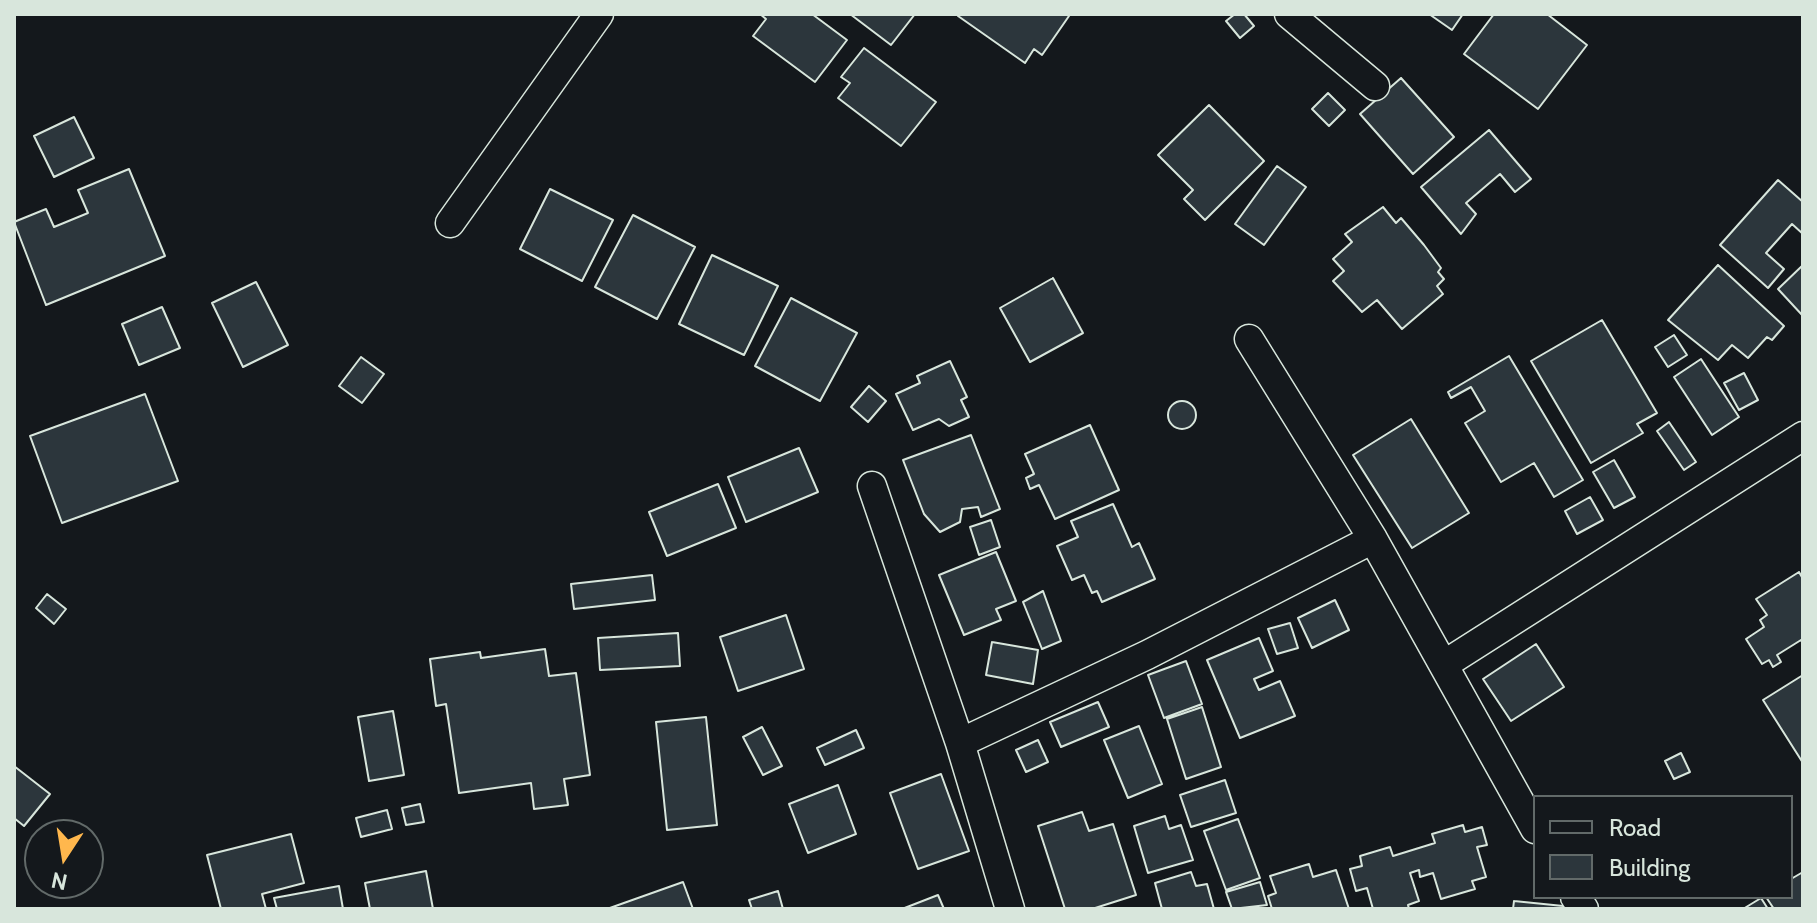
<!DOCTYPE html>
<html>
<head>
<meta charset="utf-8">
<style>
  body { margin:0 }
  #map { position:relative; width:1817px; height:923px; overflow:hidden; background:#14181c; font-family:Cabin,sans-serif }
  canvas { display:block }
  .frame { position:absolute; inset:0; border:16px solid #d8e6dc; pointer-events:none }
  .legend { position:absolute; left:1533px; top:795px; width:260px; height:104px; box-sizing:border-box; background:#14181c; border:2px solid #626a69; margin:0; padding:10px 14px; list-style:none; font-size:24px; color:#d8e6dc }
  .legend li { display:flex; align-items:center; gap:16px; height:40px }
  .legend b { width:40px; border:2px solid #626a69 }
  .north { position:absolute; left:24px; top:819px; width:80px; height:80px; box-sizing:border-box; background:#14181c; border:2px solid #626a69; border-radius:50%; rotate:192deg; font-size:22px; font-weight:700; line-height:32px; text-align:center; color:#d8e6dc }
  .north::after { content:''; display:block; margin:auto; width:28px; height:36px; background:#ffb74d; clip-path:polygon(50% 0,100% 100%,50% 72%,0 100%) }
</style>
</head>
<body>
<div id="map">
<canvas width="1817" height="923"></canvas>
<div class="frame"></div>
<ul class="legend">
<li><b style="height:10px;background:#14181c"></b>Road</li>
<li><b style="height:22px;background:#2c363c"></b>Building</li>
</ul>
<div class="north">N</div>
</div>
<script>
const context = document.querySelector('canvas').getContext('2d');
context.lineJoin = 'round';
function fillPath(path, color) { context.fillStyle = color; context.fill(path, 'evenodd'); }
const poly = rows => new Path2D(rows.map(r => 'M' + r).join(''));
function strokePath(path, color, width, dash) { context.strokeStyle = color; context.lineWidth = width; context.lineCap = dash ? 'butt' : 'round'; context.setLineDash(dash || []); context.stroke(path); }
const building = poly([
  [760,14,812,14,847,40,815,82,753,36,766,19,760,14],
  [850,14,915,14,891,45,850,14],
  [959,14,1066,14,1069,16,1042,55,1034,49,1025,63,958,16,959,14],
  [1235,14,1244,14,1254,26,1240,38,1226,21,1235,14],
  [1429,14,1463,14,1452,30,1429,14],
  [1494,14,1547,14,1587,45,1538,109,1464,54,1494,14],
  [864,48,936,102,901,146,838,98,850,83,841,77,864,48],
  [1401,78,1454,137,1413,174,1360,114,1401,78],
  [1328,93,1345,110,1329,126,1312,109,1328,93],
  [1209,105,1264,161,1205,220,1184,199,1193,190,1158,155,1209,105],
  [74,117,94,158,54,177,34,136,74,117],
  [1489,130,1531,179,1515,192,1500,174,1466,203,1476,214,1461,234,1421,187,1489,130],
  [1277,166,1306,187,1264,245,1235,224,1277,166],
  [129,169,165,256,46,305,14,222,46,209,54,227,88,213,78,190,129,169],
  [1778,180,1803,202,1803,234,1792,224,1766,253,1784,269,1768,288,1720,245,1778,180],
  [550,189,613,220,582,281,520,249,550,189],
  [1383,207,1396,223,1401,218,1424,245,1441,268,1438,272,1444,279,1437,286,1443,294,1402,329,1377,300,1362,312,1333,281,1344,271,1333,259,1352,242,1345,234,1383,207],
  [633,215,695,247,657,319,595,287,633,215],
  [712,255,778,286,744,355,679,324,712,255],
  [1718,265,1784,326,1772,340,1767,337,1748,358,1732,345,1718,360,1668,320,1718,265],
  [1803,265,1803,316,1778,289,1803,265],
  [1053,278,1083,333,1030,362,1000,308,1053,278],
  [256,282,288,345,243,367,212,303,256,282],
  [791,298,857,333,820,401,755,366,791,298],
  [162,307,180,348,139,365,122,324,162,307],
  [1602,320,1657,413,1637,424,1643,433,1591,463,1531,361,1602,320],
  [1674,335,1687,355,1668,367,1655,347,1674,335],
  [1509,356,1583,480,1554,497,1534,463,1501,482,1465,423,1485,411,1471,387,1451,398,1448,392,1509,356],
  [361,357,384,374,362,403,339,386,361,357],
  [1701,359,1739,417,1712,435,1674,377,1701,359],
  [950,361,967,397,961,400,969,417,949,426,939,419,913,430,896,394,920,383,917,376,950,361],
  [1744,373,1758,400,1739,410,1724,383,1744,373],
  [869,386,886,401,868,422,851,407,869,386],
  [145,394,178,481,62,523,30,436,145,394],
  '1168 415a14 14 0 1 1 28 0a14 14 0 1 1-28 0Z',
  [1411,419,1469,513,1412,548,1353,455,1411,419],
  [1669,422,1696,462,1684,470,1657,431,1669,422],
  [1090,425,1119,490,1055,519,1039,485,1030,489,1026,478,1034,474,1025,454,1090,425],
  [971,435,1000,509,981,517,978,507,962,509,960,522,940,532,924,514,903,460,971,435],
  [799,448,818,492,746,522,728,477,799,448],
  [1614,460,1635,497,1614,508,1593,472,1614,460],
  [718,484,736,528,667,556,649,512,718,484],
  [1590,497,1603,520,1577,534,1565,511,1590,497],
  [1113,504,1132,547,1139,543,1155,579,1102,602,1097,591,1092,593,1084,575,1072,580,1057,546,1078,537,1071,521,1113,504],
  [991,520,1000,547,979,555,970,527,991,520],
  [996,552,1016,601,996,609,1001,620,964,635,939,575,996,552],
  [1799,572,1803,579,1803,644,1801,640,1777,655,1781,662,1773,667,1769,660,1762,664,1746,639,1764,627,1760,620,1767,615,1756,599,1799,572],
  [652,575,655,600,574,609,571,584,652,575],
  [1043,591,1061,641,1042,649,1023,602,1043,591],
  [47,594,66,609,54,624,36,608,47,594],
  [1335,600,1349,630,1312,648,1298,618,1335,600],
  [786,615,804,669,738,691,720,637,786,615],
  [1290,623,1298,648,1277,654,1268,629,1290,623],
  [678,633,680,666,600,670,598,638,678,633],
  [1259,638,1273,671,1254,679,1259,690,1280,681,1295,716,1240,738,1207,660,1259,638],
  [992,642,1038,650,1033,684,986,675,992,642],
  [1536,644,1564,687,1511,721,1483,679,1536,644],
  [545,649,549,676,576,673,590,775,564,779,568,805,534,809,531,783,459,793,446,704,436,706,430,659,480,652,481,658,545,649],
  [1186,661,1202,704,1164,718,1148,675,1186,661],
  [1803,675,1803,763,1763,700,1803,675],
  [1098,702,1109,727,1061,747,1050,722,1098,702],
  [1202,707,1221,767,1186,779,1167,719,1202,707],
  [393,711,404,775,369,781,358,717,393,711],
  [706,717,717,825,667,830,656,722,706,717],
  [1139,726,1162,784,1128,798,1104,740,1139,726],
  [762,727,782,766,763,775,743,737,762,727],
  [856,730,864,748,825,765,817,748,856,730],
  [1038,740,1048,762,1026,772,1016,750,1038,740],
  [1681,753,1690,772,1674,779,1665,761,1681,753],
  [14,766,50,794,24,826,14,818,14,766],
  [941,774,969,851,918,869,890,793,941,774],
  [1225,780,1236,813,1191,827,1180,795,1225,780],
  [838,785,856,834,808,853,789,804,838,785],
  [420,804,424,822,406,825,402,808,420,804],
  [387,810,392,829,361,837,356,818,387,810],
  [1082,812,1089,831,1113,824,1136,895,1092,909,1065,909,1038,826,1082,812],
  [1165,816,1169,829,1181,825,1193,860,1148,873,1134,826,1165,816],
  [1238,819,1260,878,1226,890,1204,831,1238,819],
  [1463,825,1465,832,1482,827,1487,845,1477,847,1486,877,1472,881,1475,889,1441,899,1433,873,1420,877,1419,870,1410,873,1419,901,1408,905,1409,909,1373,909,1367,888,1356,891,1350,869,1362,866,1360,856,1390,847,1393,856,1435,843,1432,834,1463,825],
  [291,834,304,883,262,894,266,909,221,909,207,855,291,834],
  [1309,864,1313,877,1336,870,1349,909,1272,909,1268,896,1276,893,1270,876,1309,864],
  [426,871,433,909,370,909,365,883,426,871],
  [1191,872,1196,886,1207,884,1214,909,1162,909,1155,883,1191,872],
  [1803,872,1803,909,1774,909,1766,897,1791,897,1791,879,1803,872],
  [683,882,693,909,607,909,683,882],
  [1260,882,1267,905,1232,909,1226,892,1260,882],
  [339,886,343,909,277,909,274,898,339,886],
  [778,891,783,909,752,909,749,900,778,891],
  [938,895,944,909,902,909,938,895],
  [1761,898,1768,909,1743,909,1761,898],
  [1514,901,1573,907,1573,909,1513,909,1514,901]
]);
fillPath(building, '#2c363c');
strokePath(building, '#d8e6dc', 2);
const street = poly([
  [1289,14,1375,86],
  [450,223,599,14],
  [1249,339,1373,539,1535,829],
  [872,486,960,743,1010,909],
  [1445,664,1803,436],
  [960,743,1147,655,1373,539],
  [1575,897,1584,909]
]);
strokePath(street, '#d8e6dc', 31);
strokePath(street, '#14181c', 28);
</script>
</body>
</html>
